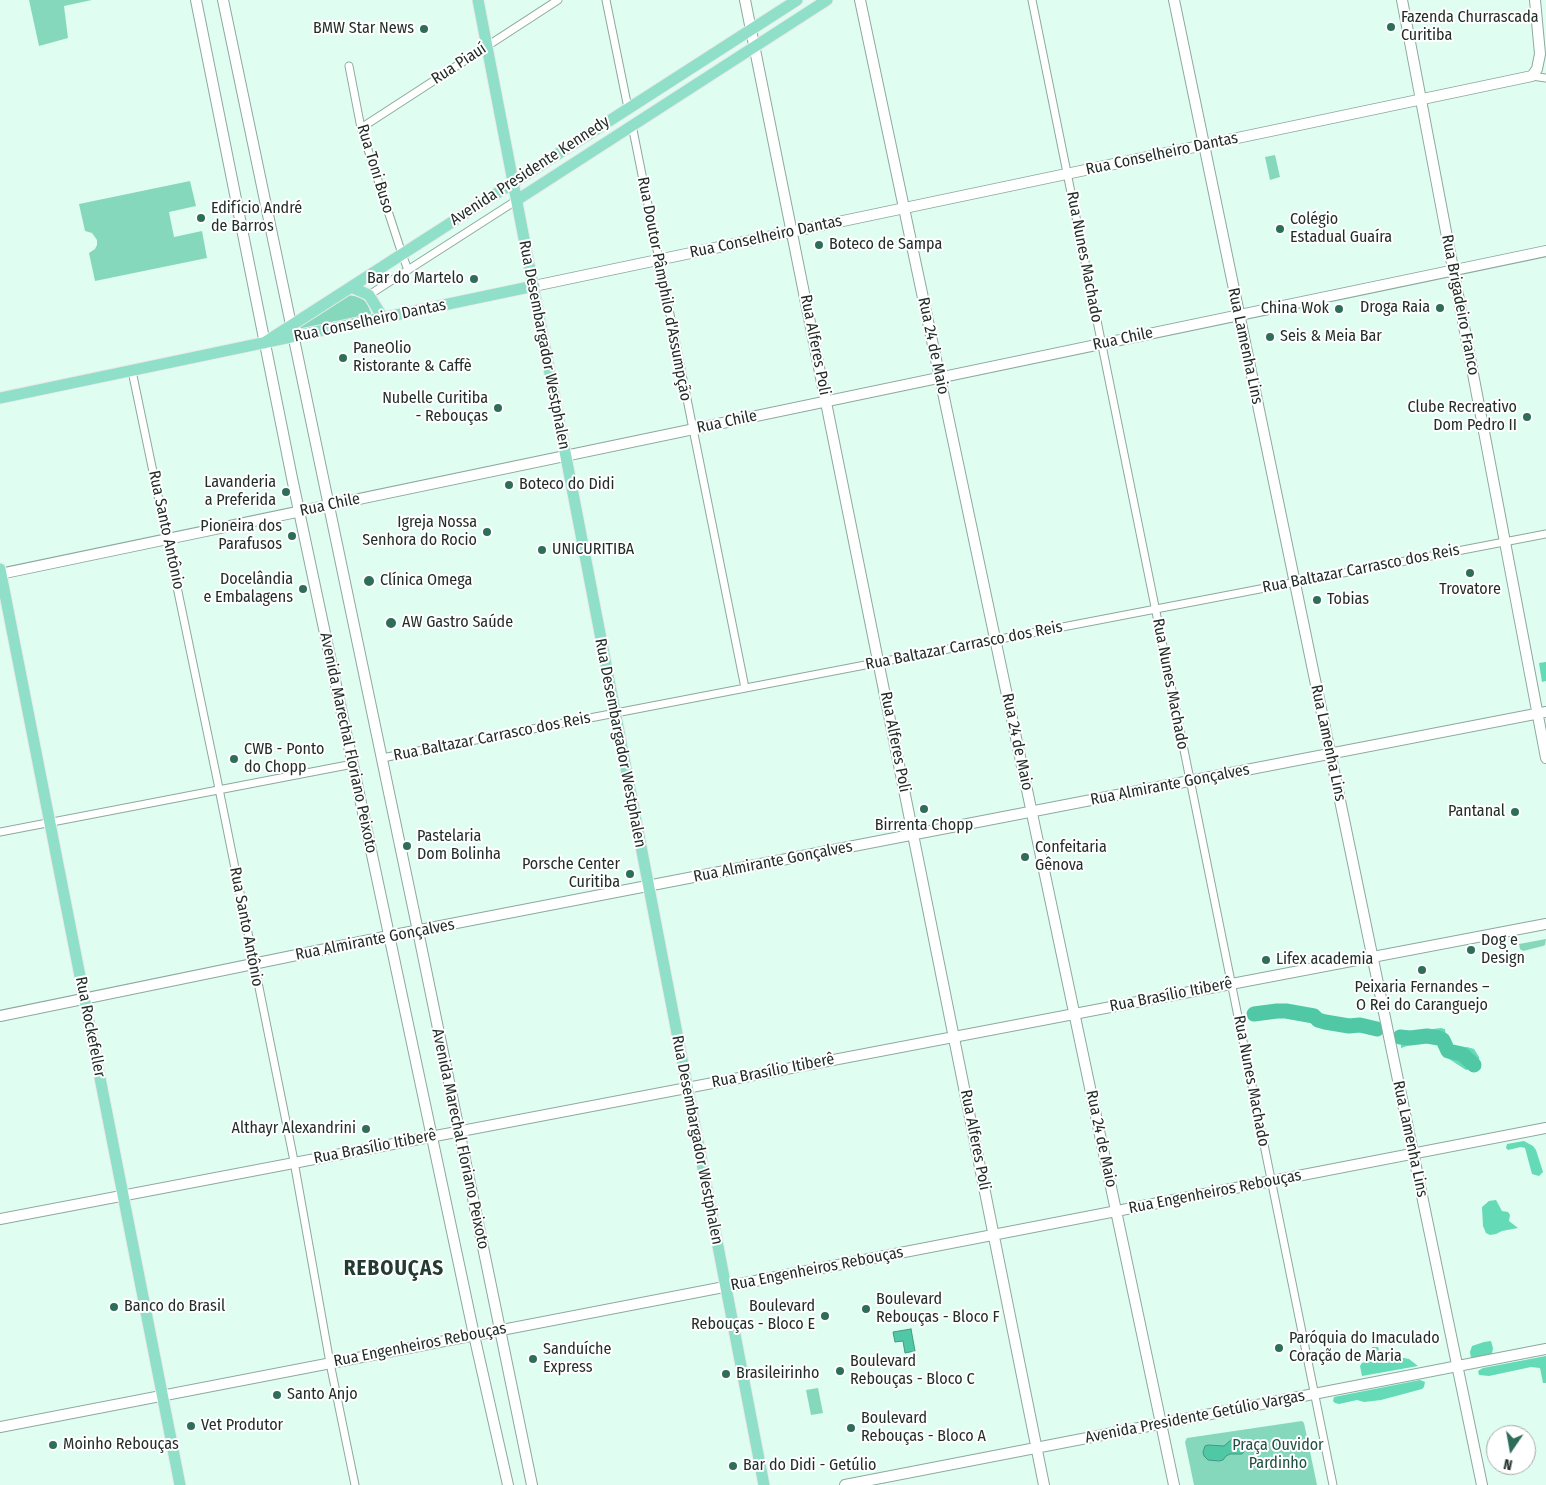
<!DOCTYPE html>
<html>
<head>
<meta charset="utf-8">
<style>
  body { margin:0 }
  #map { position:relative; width:1546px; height:1485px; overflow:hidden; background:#e0fdf2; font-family:"Fira Sans Condensed",sans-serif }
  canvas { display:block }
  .north { position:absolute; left:1486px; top:1425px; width:50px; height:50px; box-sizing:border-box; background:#fff; border:1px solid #a7abaa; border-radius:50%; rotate:192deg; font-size:14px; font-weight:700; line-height:20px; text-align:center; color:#222e2a }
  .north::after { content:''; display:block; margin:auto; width:18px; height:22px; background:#2e6d5a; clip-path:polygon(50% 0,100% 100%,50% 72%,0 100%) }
</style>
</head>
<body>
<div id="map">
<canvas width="1546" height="1485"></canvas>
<div class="north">N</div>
</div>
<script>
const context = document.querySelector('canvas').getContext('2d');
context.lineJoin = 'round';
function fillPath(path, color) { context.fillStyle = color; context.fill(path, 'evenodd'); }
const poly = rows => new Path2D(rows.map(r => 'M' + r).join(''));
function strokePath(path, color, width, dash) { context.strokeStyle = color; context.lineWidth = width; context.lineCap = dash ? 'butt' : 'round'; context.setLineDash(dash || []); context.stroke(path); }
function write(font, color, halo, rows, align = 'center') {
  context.font = font + ' "Fira Sans Condensed",sans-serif'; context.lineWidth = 4; context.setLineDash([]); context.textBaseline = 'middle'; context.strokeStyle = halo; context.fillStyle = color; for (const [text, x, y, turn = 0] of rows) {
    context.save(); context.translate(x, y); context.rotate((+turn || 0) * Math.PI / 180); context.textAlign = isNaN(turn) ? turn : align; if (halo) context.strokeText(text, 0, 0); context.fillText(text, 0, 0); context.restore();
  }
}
fillPath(poly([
  [29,0,92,0,64,6,68,38,39,46],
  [1275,155,1280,177,1270,180,1265,157],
  [190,181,196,206,169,212,174,237,202,231,207,258,95,281,89,253,95,249,97,245,97,240,92,233,85,231,79,204],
  [349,295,359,297,364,300,367,303,372,315,301,330,300,326],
  [1546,939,1545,945,1543,946,1523,951,1520,949,1519,944],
  [818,1388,823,1413,811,1415,806,1390],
  [1302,1421,1304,1423,1317,1485,1194,1485,1185,1442,1187,1438]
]), '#86d8bd');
fillPath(poly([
  [1546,662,1546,681,1542,682,1539,663],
  [1441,1028,1445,1029,1446,1037,1449,1043,1458,1049,1467,1047,1474,1049,1479,1057,1480,1066,1466,1070,1443,1055,1438,1042,1433,1040,1413,1040,1410,1045,1401,1048,1401,1033],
  [1524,1141,1533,1146,1536,1150,1543,1172,1539,1176,1532,1174,1525,1148,1521,1147,1508,1150,1506,1148,1507,1144],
  [1496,1200,1502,1211,1508,1212,1510,1215,1509,1221,1518,1228,1502,1231,1496,1234,1490,1235,1486,1233,1483,1226,1482,1207,1489,1201],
  [1491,1341,1493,1348,1492,1354,1474,1359,1471,1358,1470,1352,1472,1346,1484,1342],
  [1372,1347,1378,1347,1382,1359,1386,1360,1404,1358,1409,1359,1418,1366,1362,1376,1360,1366,1362,1363,1370,1360],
  [1546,1356,1546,1383,1543,1383,1540,1368,1531,1367,1489,1376,1479,1375,1478,1371,1483,1368],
  [1420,1380,1425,1382,1424,1387,1422,1389,1381,1400,1364,1402,1357,1400,1339,1404,1335,1403,1333,1401,1334,1397]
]), '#64dab6');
const water = poly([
  [911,1329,915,1351,905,1353,903,1341,895,1342,893,1332,911,1329],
  [1232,1439,1238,1439,1243,1441,1245,1447,1245,1451,1242,1454,1230,1454,1226,1456,1223,1460,1219,1461,1208,1460,1204,1456,1203,1452,1205,1446,1208,1445,1224,1446,1232,1439]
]);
fillPath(water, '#50c8a6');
strokePath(water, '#429a81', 1);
strokePath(poly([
  [1254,1014,1277,1011,1286,1011,1314,1016,1318,1020,1325,1022,1349,1026,1360,1025,1377,1029],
  [1400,1037,1410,1038,1427,1036,1439,1038,1443,1040,1448,1051,1462,1054,1474,1065]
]), '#50c8a6', 15);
const street = poly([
  [606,0,628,108],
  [1032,0,1333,1485],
  [349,66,361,128,402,254,408,270],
  [1532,76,1546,78],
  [632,125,745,688],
  [361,128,558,0],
  [369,295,517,200],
  [132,371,216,774,293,1156,330,1363,355,1485],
  [382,758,1546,534],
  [0,832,353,764]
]);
const secondary = poly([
  [196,0,292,478,474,1335,508,1485],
  [223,0,418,931,532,1485],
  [745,0,1044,1485],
  [860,0,1174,1485],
  [1174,0,1482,1485],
  [1402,0,1546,758],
  [534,286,1532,76,1537,69,1540,54,1535,0],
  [0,574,1546,251],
  [0,1016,389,936,1546,712],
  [0,1219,1546,924],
  [0,1427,1546,1128],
  [845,1485,1546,1349]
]);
const primary = poly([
  [478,0,764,1485],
  [517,200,827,0],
  [351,287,369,295,383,318],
  [264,343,797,0],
  [0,398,534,286],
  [0,569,180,1485]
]);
strokePath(street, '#8da99f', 9);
strokePath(secondary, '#8da99f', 12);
strokePath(primary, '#e9eaea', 13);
strokePath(street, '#fff', 7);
strokePath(secondary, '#fff', 10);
strokePath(primary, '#8fdfc9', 11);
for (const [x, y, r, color] of [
  [1391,27,5,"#2e6d5a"],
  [424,29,5,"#2e6d5a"],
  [201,218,5,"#2e6d5a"],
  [1280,229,5,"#2e6d5a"],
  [819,245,5,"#2e6d5a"],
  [474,279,5,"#2e6d5a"],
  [1440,308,5,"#2e6d5a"],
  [1339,309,5,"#2e6d5a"],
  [1270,337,5,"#2e6d5a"],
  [343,358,5,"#2e6d5a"],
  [498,408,5,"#2e6d5a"],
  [1527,417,5,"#2e6d5a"],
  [509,485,5,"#2e6d5a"],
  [286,492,5,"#2e6d5a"],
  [487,532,5,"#2e6d5a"],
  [292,536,5,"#2e6d5a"],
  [542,550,5,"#2e6d5a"],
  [1470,573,5,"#2e6d5a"],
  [369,581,6,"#2e6d5a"],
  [303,589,5,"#2e6d5a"],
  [1317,600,5,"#2e6d5a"],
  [391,623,6,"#2e6d5a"],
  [234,759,5,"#2e6d5a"],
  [924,809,5,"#2e6d5a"],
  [1515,812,5,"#2e6d5a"],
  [407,846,5,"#2e6d5a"],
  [1025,857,5,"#2e6d5a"],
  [630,874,5,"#2e6d5a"],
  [1471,950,5,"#2e6d5a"],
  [1266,960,5,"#2e6d5a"],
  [1422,970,5,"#2e6d5a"],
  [366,1129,5,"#2e6d5a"],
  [114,1307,5,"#2e6d5a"],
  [866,1309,5,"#2e6d5a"],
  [825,1316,5,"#2e6d5a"],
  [1279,1348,5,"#2e6d5a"],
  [533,1359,5,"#2e6d5a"],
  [840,1371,5,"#2e6d5a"],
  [726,1374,5,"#2e6d5a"],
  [277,1395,5,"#2e6d5a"],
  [191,1426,5,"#2e6d5a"],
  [851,1428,5,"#2e6d5a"],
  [53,1445,5,"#2e6d5a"],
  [733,1466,5,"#2e6d5a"]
]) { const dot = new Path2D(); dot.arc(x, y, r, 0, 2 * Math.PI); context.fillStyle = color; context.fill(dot); strokePath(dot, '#fff', 2); }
write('16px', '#222e2a', '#fff', [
  ["Fazenda Churrascada",1401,18],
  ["Curitiba",1401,36],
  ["BMW Star News",414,29,"right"],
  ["Edifício André",211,209],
  ["de Barros",211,227],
  ["Colégio",1290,220],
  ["Estadual Guaíra",1290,238],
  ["Boteco de Sampa",829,245],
  ["Bar do Martelo",464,279,"right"],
  ["Droga Raia",1430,308,"right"],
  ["China Wok",1329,309,"right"],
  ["Seis & Meia Bar",1280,337],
  ["PaneOlio",353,349],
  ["Ristorante & Caffè",353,367],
  ["Nubelle Curitiba",488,399,"right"],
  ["- Rebouças",488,417,"right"],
  ["Clube Recreativo",1517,408,"right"],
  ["Dom Pedro II",1517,426,"right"],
  ["Lavanderia",276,483,"right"],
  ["a Preferida",276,501,"right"],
  ["Boteco do Didi",519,485],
  ["Igreja Nossa",477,523,"right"],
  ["Senhora do Rocio",477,541,"right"],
  ["Pioneira dos",282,527,"right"],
  ["Parafusos",282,545,"right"],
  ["UNICURITIBA",552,550],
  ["Docelândia",293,580,"right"],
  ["e Embalagens",293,598,"right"],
  ["Clínica Omega",380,581],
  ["Trovatore",1470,590,"center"],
  ["Tobias",1327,600],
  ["AW Gastro Saúde",402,623],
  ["CWB - Ponto",244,750],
  ["do Chopp",244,768],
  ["Pantanal",1505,812,"right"],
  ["Birrenta Chopp",924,826,"center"],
  ["Pastelaria",417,837],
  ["Dom Bolinha",417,855],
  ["Confeitaria",1035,848],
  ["Gênova",1035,866],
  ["Porsche Center",620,865,"right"],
  ["Curitiba",620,883,"right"],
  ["Dog e",1481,941],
  ["Design",1481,959],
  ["Lifex academia",1276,960],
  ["Peixaria Fernandes –",1422,988,"center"],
  ["O Rei do Caranguejo",1422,1006,"center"],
  ["Althayr Alexandrini",356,1129,"right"],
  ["Boulevard",876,1300],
  ["Rebouças - Bloco F",876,1318],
  ["Banco do Brasil",124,1307],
  ["Boulevard",815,1307,"right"],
  ["Rebouças - Bloco E",815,1325,"right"],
  ["Paróquia do Imaculado",1289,1339],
  ["Coração de Maria",1289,1357],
  ["Sanduíche",543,1350],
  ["Express",543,1368],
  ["Boulevard",850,1362],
  ["Rebouças - Bloco C",850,1380],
  ["Brasileirinho",736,1374],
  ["Santo Anjo",287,1395],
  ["Boulevard",861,1419],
  ["Rebouças - Bloco A",861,1437],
  ["Vet Produtor",201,1426],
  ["Moinho Rebouças",63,1445],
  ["Bar do Didi - Getúlio",743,1466]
], 'left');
write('16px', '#222e2a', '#fff', [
  ["Rua Piauí",459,64,-33],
  ["Rua Conselheiro Dantas",1162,154,-12],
  ["Rua Toni Buso",375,169,73],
  ["Avenida Presidente Kennedy",530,171,-33],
  ["Rua Conselheiro Dantas",766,237,-12],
  ["Rua Nunes Machado",1084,257,79],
  ["Rua Doutor Pâmphilo d'Assumpção",664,289,79],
  ["Rua Brigadeiro Franco",1460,305,79],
  ["Rua Conselheiro Dantas",370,321,-12],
  ["Rua Chile",1123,339,-12],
  ["Rua Desembargador Westphalen",544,345,79],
  ["Rua Alferes Poli",815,345,79],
  ["Rua 24 de Maio",933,346,78],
  ["Rua Lamenha Lins",1245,346,78],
  ["Rua Chile",727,422,-12],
  ["Rua Chile",330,505,-12],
  ["Rua Santo Antônio",166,530,78],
  ["Rua Baltazar Carrasco dos Reis",1361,569,-11],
  ["Rua Baltazar Carrasco dos Reis",964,646,-11],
  ["Rua Nunes Machado",1170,684,79],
  ["Rua Baltazar Carrasco dos Reis",492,737,-11],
  ["Rua Alferes Poli",895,742,79],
  ["Rua 24 de Maio",1017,742,78],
  ["Avenida Marechal Floriano Peixoto",348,743,78],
  ["Rua Desembargador Westphalen",620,743,79],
  ["Rua Lamenha Lins",1328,743,78],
  ["Rua Almirante Gonçalves",1170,785,-11],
  ["Rua Almirante Gonçalves",773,862,-11],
  ["Rua Santo Antônio",246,927,79],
  ["Rua Almirante Gonçalves",375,940,-11],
  ["Rua Brasílio Itiberê",1171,995,-11],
  ["Rua Rockefeller",90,1027,79],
  ["Rua Brasílio Itiberê",773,1071,-11],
  ["Rua Nunes Machado",1251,1081,79],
  ["Avenida Marechal Floriano Peixoto",460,1139,78],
  ["Rua 24 de Maio",1101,1139,78],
  ["Rua Lamenha Lins",1410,1139,78],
  ["Rua Desembargador Westphalen",697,1140,79],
  ["Rua Alferes Poli",975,1140,79],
  ["Rua Brasílio Itiberê",375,1147,-11],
  ["Rua Engenheiros Rebouças",1215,1192,-11],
  ["Rua Engenheiros Rebouças",817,1269,-11],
  ["Rua Engenheiros Rebouças",420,1345,-11],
  ["Avenida Presidente Getúlio Vargas",1195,1417,-11]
]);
write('16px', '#1e5041', '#fff', [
  ["Praça Ouvidor",1278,1446],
  ["Pardinho",1278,1464]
]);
context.letterSpacing = '1px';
write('bold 21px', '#223b33', '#fff', [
  ["REBOUÇAS",394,1269]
]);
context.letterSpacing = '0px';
</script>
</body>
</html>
